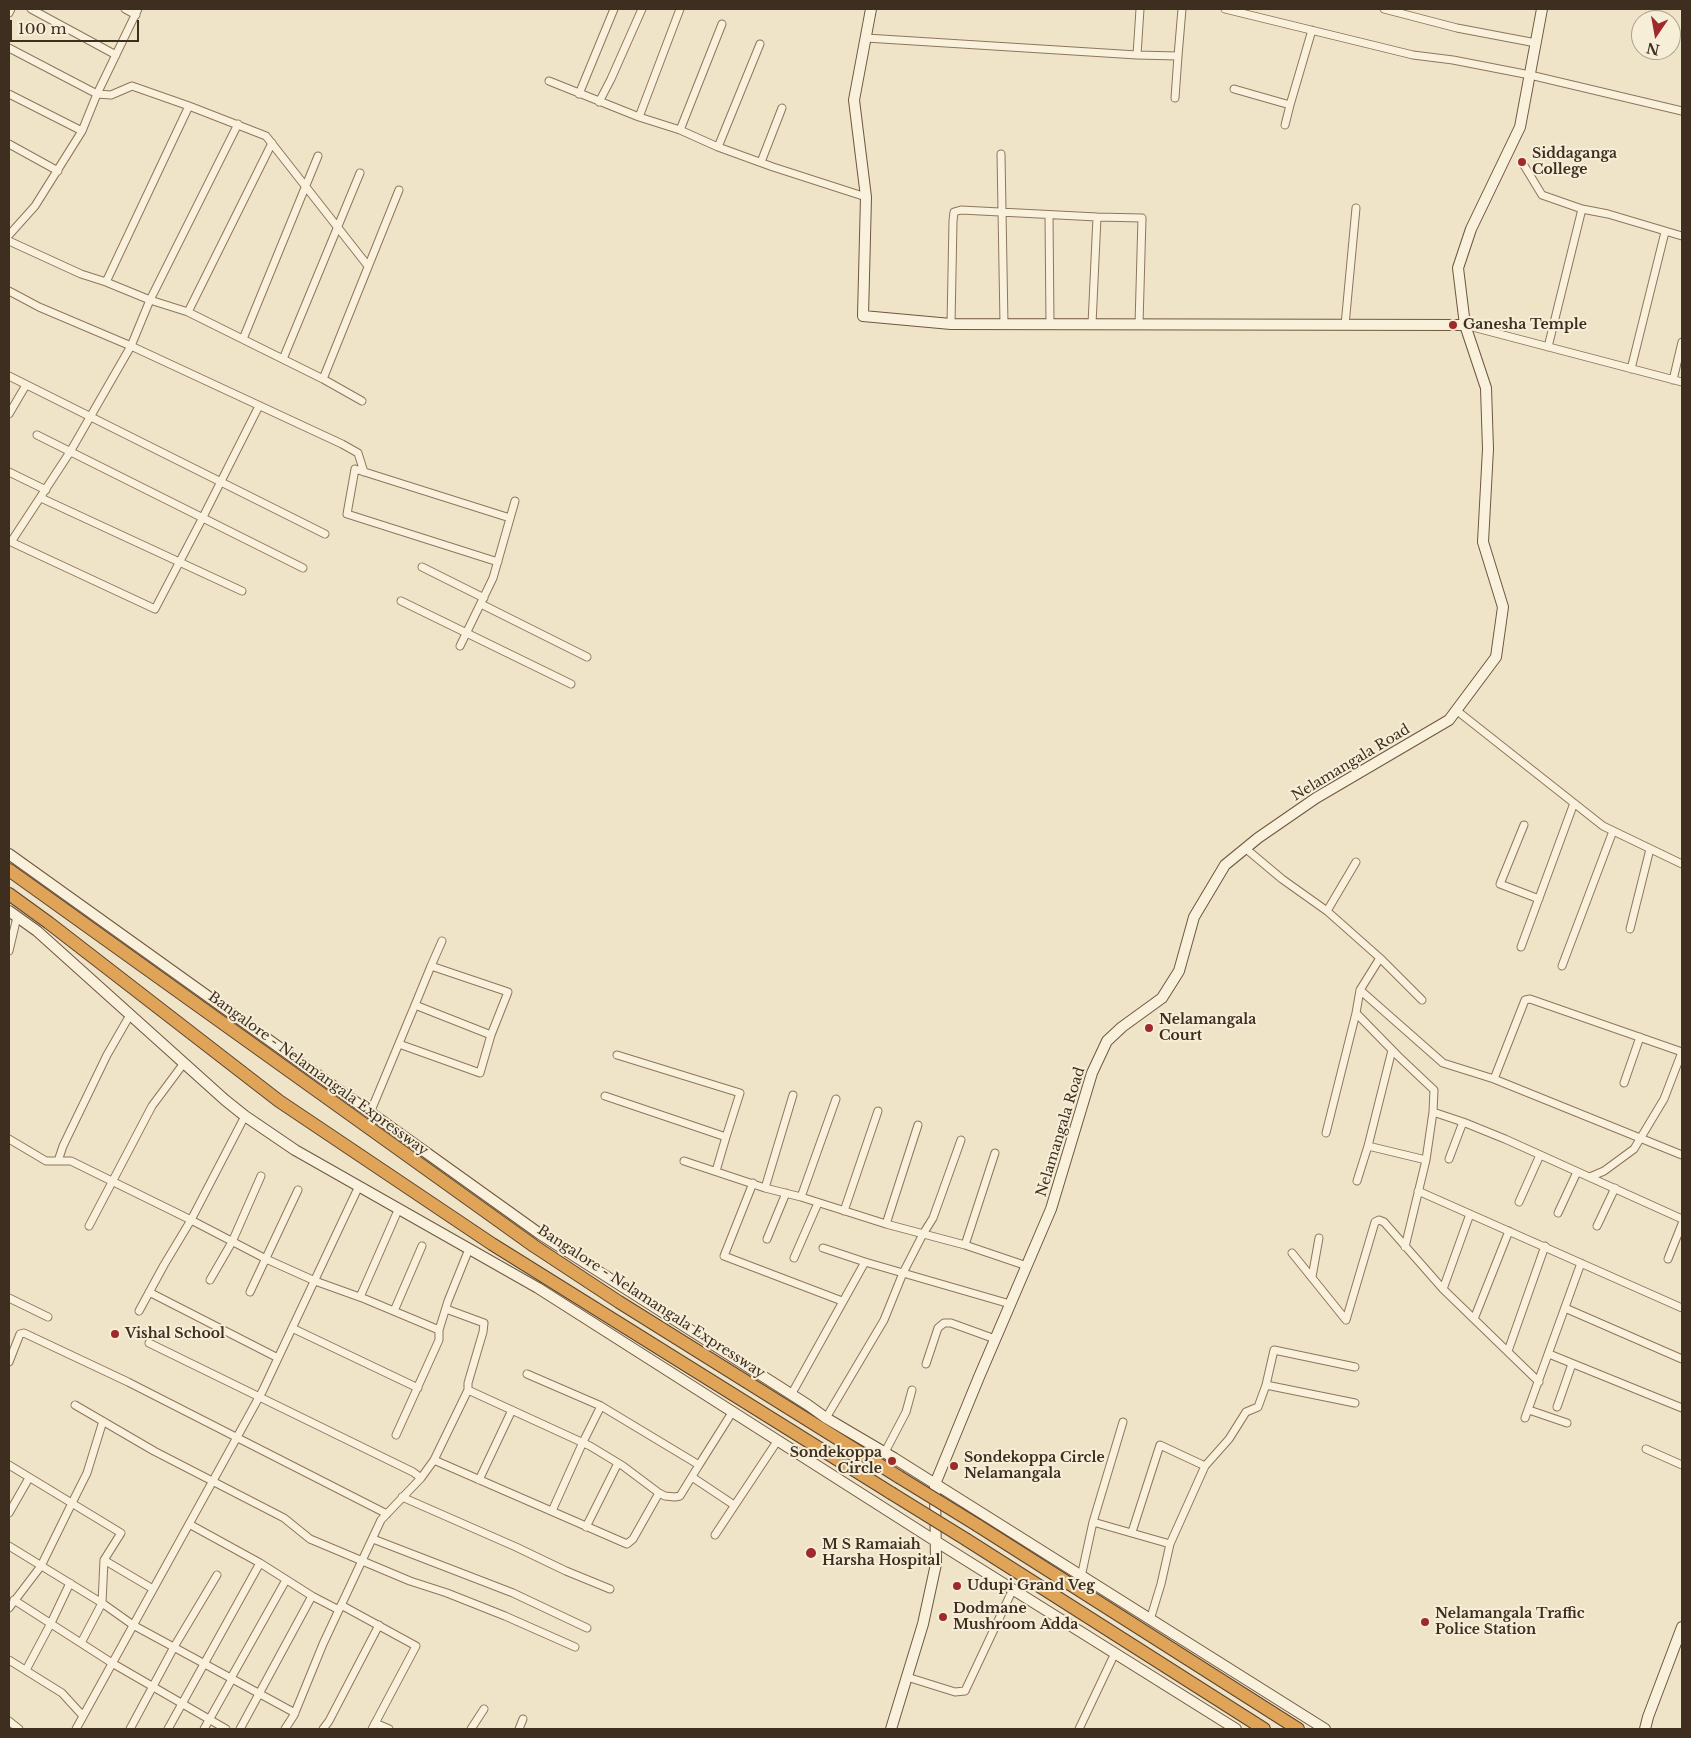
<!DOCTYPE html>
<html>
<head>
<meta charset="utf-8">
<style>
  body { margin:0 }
  #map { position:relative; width:1691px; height:1738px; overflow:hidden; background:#f0e4c8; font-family:"Libre Baskerville",serif }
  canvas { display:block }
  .frame { position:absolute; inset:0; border:10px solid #3d2e20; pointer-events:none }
  .north { position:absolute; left:1631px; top:10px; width:50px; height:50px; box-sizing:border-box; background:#f7eed8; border:1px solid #ada18e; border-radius:50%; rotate:192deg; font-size:14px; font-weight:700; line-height:20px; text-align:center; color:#3d2e20 }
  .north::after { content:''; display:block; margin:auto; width:18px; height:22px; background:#9e2a2b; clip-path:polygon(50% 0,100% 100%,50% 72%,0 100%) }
  .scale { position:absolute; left:10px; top:20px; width:129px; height:22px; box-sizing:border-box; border:2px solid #3d2e20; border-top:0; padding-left:6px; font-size:15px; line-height:18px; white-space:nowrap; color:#3d2e20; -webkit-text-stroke:4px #f7eed8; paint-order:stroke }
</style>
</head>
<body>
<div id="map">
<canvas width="1691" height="1738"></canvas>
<div class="frame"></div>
<div class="north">N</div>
<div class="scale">100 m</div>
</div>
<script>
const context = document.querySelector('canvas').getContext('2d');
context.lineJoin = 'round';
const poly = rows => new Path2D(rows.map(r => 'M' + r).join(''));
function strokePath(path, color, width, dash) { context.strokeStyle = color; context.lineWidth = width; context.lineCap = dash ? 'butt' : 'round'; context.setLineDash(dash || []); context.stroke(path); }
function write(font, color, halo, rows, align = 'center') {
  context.font = font + ' "Libre Baskerville",serif'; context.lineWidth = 4; context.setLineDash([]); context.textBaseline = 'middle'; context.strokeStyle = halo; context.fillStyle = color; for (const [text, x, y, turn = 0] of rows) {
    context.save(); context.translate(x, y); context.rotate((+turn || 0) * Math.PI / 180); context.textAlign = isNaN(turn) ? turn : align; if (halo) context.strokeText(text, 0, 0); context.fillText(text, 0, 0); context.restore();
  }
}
const street = poly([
  [31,9,116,55],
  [125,9,136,15],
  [1225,9,1413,55,1453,60,1530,75,1682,111],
  [1384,9,1457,28,1536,43],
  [9,13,11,9],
  [866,38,1137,55,1178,56,1182,9],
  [9,48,97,94,111,95,132,86,189,106,266,136,368,266],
  [1137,55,1140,9],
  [549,81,639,117,680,130,718,147,773,167,866,197],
  [1234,89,1290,105,1312,30],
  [9,94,82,131],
  [579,94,614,9],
  [1175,98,1178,56],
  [599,102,611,79,642,9],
  [639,117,680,9],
  [1285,125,1290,105],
  [680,130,722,24],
  [9,144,58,171],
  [718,147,760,44],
  [1001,154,1004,324],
  [761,162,782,108],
  [1522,162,1542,195,1582,209,1608,214,1682,236],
  [1049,215,1050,324],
  [9,235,35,206,82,131,97,94,138,9],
  [9,241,81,274,106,282,150,300,188,312,323,379,362,401],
  [106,282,189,106],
  [9,291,39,307,131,346,342,444,358,453,364,472],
  [188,312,272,143],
  [951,324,953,221,954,212,961,210,1097,217,1142,218,1139,324],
  [1092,324,1097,217],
  [1345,325,1356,208],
  [1465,325,1682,382],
  [243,339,318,156],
  [1548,347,1582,209],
  [283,359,360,173],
  [1631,369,1665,232],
  [9,376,325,534],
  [323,379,399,190],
  [1673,380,1682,342],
  [9,414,26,385],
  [37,435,303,568],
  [9,472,46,490],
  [41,498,242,591],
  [9,541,155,609,202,519,259,406],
  [11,542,70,452,131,346,150,300,238,124],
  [498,562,347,514,355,469,510,518],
  [422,567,484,598],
  [401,601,571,684],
  [481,604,587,657],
  [460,646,493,578,515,501],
  [1456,710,1603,826,1682,864],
  [1524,825,1500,884,1539,899],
  [1245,848,1282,879,1327,911,1380,958,1422,1000],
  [1327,911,1356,862],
  [1630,929,1650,849],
  [1521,947,1574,803],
  [9,951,17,917],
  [1380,958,1360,990,1356,1013,1398,1056,1434,1090,1433,1112,1426,1160,1405,1247],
  [431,966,442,941],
  [1562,966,1613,831],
  [1360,990,1443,1063,1494,1079,1682,1155],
  [399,1044,480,1073,491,1035],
  [617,1055,740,1093,726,1137],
  [1494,1079,1525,1000,1530,999,1682,1052],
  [1624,1083,1640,1037],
  [605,1096,726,1137,716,1171],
  [1433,1112,1463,1122,1505,1139,1682,1219],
  [370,1113,415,1005,431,966,508,992,491,1035,415,1005],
  [1326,1133,1356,1013],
  [9,1139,46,1161,71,1161,191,1220,266,1259,315,1281,365,1299,439,1330],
  [1368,1146,1426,1160],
  [1449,1159,1463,1122],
  [58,1161,63,1146,107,1055,130,1015],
  [684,1161,765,1188,801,1197,886,1224,965,1245,1027,1266],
  [1590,1177,1604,1171,1634,1149,1664,1099,1682,1052],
  [1357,1181,1368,1146,1392,1050],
  [753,1183,724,1256,842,1301],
  [765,1188,793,1095],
  [1418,1191,1682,1308],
  [801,1197,836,1099],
  [1519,1202,1540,1155],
  [844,1211,878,1111],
  [1558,1213,1577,1172],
  [886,1224,918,1125],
  [89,1226,152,1106,184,1063],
  [1597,1226,1615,1188],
  [767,1239,786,1193],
  [965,1245,995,1153],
  [1292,1253,1346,1320,1375,1222,1379,1220,1384,1222,1443,1289,1539,1382],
  [794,1258,818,1203],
  [1668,1259,1682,1224],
  [865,1262,1010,1304],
  [1312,1277,1319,1238],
  [210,1280,232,1242,261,1176],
  [1443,1289,1470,1214],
  [149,1292,278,1358],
  [250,1292,298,1190],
  [360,1297,399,1208],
  [9,1298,48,1317],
  [1565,1308,1682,1359],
  [139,1311,164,1265,191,1220,245,1116],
  [394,1311,422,1246],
  [1474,1319,1509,1231],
  [292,1328,418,1388],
  [149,1343,413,1472,421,1478],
  [1508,1351,1545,1246],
  [1549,1354,1682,1408],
  [9,1362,20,1334,24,1333,128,1382,387,1514],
  [926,1364,938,1328,944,1323,951,1323,995,1339],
  [527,1374,601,1406,699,1465,733,1411],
  [1266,1385,1274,1350,1355,1367],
  [791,1395,865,1262,823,1248],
  [75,1405,154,1451,284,1518,310,1539,410,1581,447,1593,505,1616,575,1647],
  [1557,1407,1572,1364],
  [1529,1410,1567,1423],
  [826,1418,884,1320,903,1273,923,1234,933,1218,961,1140],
  [1525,1418,1581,1263],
  [396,1435,439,1340,439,1330,448,1301,469,1249],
  [1646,1449,1682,1465],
  [885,1452,906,1412,912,1390],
  [434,1460,627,1544,633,1539,659,1493,623,1466,590,1446,468,1390],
  [9,1465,121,1533,104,1560,102,1603,81,1643],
  [692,1477,734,1505],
  [479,1480,512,1410],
  [659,1493,665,1496,675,1497,680,1496,699,1465],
  [402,1497,516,1547,566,1571,610,1589],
  [552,1511,583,1442,601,1406],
  [9,1513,29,1478],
  [1093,1522,1170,1544],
  [189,1524,260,1563,312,1596,339,1610],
  [586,1527,618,1463],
  [1132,1532,1160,1445,1205,1466],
  [715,1535,778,1440],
  [373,1539,513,1593,587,1628],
  [9,1546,102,1603,133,1625,295,1713],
  [104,1560,153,1589],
  [1081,1577,1093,1522,1123,1422],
  [14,1600,112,1663,226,1729],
  [341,1605,416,1646,372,1729],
  [9,1608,41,1566,72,1503,87,1473,103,1421],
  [1150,1620,1161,1584,1170,1544,1205,1466,1229,1439,1246,1412,1258,1407,1266,1385,1355,1403],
  [9,1660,62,1693,83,1716],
  [26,1670,51,1623,70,1583],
  [907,1677,955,1692,965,1691,1013,1589],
  [231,1678,286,1580],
  [9,1721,19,1729],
  [375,1723,389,1729],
  [76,1729,263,1390,359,1186],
  [130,1729,174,1647,217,1575],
  [168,1729,260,1563],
  [204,1729,232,1679],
  [240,1729,312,1596],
  [285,1729,294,1715,323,1644,381,1520,421,1478,434,1460,468,1390,468,1383,483,1332,484,1323,446,1309],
  [323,1729,329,1721,379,1625],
  [471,1729,484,1709],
  [519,1729,523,1719],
  [1079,1729,1115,1653]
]);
const secondary = poly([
  [871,9,854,100,866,197,863,316,951,324,1465,325],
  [9,854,540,1234,808,1405,826,1418,894,1458,1325,1729],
  [9,911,37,931,225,1100,245,1116,295,1150,538,1288,937,1542,1236,1729],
  [891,1729,923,1624,936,1564,935,1484,979,1377,1051,1209,1092,1073,1107,1041,1122,1027,1162,998,1179,971,1194,917,1225,865,1258,838,1316,798,1449,720,1496,657,1503,607,1483,542,1488,449,1486,388,1465,325,1458,268,1471,229,1520,127,1542,9],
  [1645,1729,1648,1717,1682,1627]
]);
const highway = poly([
  [9,870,534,1246,619,1302,899,1477],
  [9,894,49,923,279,1101,492,1244,891,1493],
  [977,1525,1298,1729],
  [967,1540,1264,1729]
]);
strokePath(street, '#8d765c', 9);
strokePath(secondary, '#6f573f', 12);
strokePath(highway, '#5b4430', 14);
strokePath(street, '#faf1dc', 7);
strokePath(secondary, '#faf1dc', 10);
strokePath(highway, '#e0a458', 12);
const highwayBridge = poly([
  [899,1477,977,1525],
  [891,1493,967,1540]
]);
strokePath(highwayBridge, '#5b4430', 14, []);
strokePath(highwayBridge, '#e0a458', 12);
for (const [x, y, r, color] of [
  [1522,162,5,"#9e2a2b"],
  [1453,325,5,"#9e2a2b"],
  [1149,1028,5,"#9e2a2b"],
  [115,1334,5,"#9e2a2b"],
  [892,1461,5,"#9e2a2b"],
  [954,1466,5,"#9e2a2b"],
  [811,1553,6,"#9e2a2b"],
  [957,1586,5,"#9e2a2b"],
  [943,1617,5,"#9e2a2b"],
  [1425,1622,5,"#9e2a2b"]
]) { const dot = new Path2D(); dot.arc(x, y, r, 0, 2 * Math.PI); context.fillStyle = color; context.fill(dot); strokePath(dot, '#f7eed8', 2); }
write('bold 14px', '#3d2e20', '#f7eed8', [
  ["Siddaganga",1532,154],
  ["College",1532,170],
  ["Ganesha Temple",1463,325],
  ["Nelamangala",1159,1020],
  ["Court",1159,1036],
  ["Vishal School",125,1334],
  ["Sondekoppa",882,1453,"right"],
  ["Circle",882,1469,"right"],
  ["Sondekoppa Circle",964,1458],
  ["Nelamangala",964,1474],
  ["M S Ramaiah",822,1545],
  ["Harsha Hospital",822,1561],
  ["Udupi Grand Veg",967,1586],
  ["Dodmane",953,1609],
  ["Mushroom Adda",953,1625],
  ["Nelamangala Traffic",1435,1614],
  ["Police Station",1435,1630]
], 'left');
write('14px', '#3d2e20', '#f7eed8', [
  ["Nelamangala Road",1351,763,-31],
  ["Bangalore - Nelamangala Expressway",318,1074,36],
  ["Nelamangala Road",1061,1132,-73],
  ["Bangalore - Nelamangala Expressway",651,1302,33]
]);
</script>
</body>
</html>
